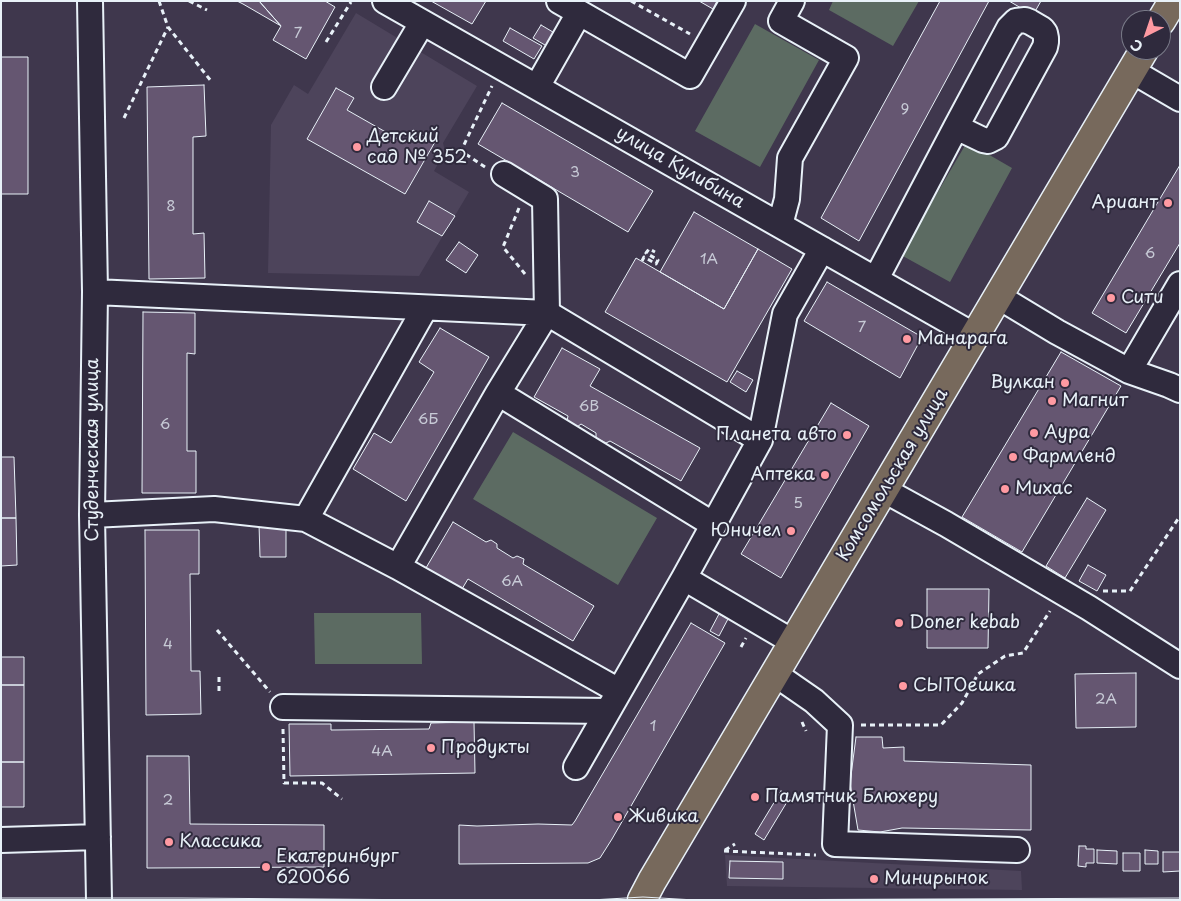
<!DOCTYPE html>
<html>
<head>
<meta charset="utf-8">
<style>
  body { margin:0 }
  #map { position:relative; width:1181px; height:901px; overflow:hidden; background:#3f374d; font-family:"Playpen Sans",sans-serif }
  canvas { display:block }
  .frame { position:absolute; inset:0; border:2px solid #e8f1f8; pointer-events:none }
  .north { position:absolute; left:1121px; top:10px; width:50px; height:50px; box-sizing:border-box; background:#2f2a3d; border:1px solid #797a88; border-radius:50%; rotate:221deg; font-size:14px; font-weight:700; line-height:20px; text-align:center; color:#e8f1f8 }
  .north::after { content:''; display:block; margin:auto; width:18px; height:22px; background:#ff9aa2; clip-path:polygon(50% 0,100% 100%,50% 72%,0 100%) }
</style>
</head>
<body>
<div id="map">
<canvas width="1181" height="901"></canvas>
<div class="frame"></div>
<div class="north">С</div>
</div>
<script>
const context = document.querySelector('canvas').getContext('2d');
context.lineJoin = 'round';
function fillPath(path, color) { context.fillStyle = color; context.fill(path, 'evenodd'); }
const poly = rows => new Path2D(rows.map(r => 'M' + r).join(''));
function strokePath(path, color, width, dash) { context.strokeStyle = color; context.lineWidth = width; context.lineCap = dash ? 'butt' : 'round'; context.setLineDash(dash || []); context.stroke(path); }
function write(font, color, halo, rows, align = 'center') {
  context.font = font + ' "Playpen Sans",sans-serif'; context.lineWidth = 4; context.setLineDash([]); context.textBaseline = 'middle'; context.strokeStyle = halo; context.fillStyle = color; for (const [text, x, y, turn = 0] of rows) {
    context.save(); context.translate(x, y); context.rotate((+turn || 0) * Math.PI / 180); context.textAlign = isNaN(turn) ? turn : align; if (halo) context.strokeText(text, 0, 0); context.fillText(text, 0, 0); context.restore();
  }
}
fillPath(poly([
  [356,13,477,86,443,143,445,151,434,171,469,192,419,276,268,273,271,125,294,85,308,94],
  [725,855,1021,871,1022,890,727,886]
]), '#4d445b');
fillPath(poly([
  [833,1,919,1,893,46,829,10],
  [755,24,819,60,760,167,695,131],
  [967,142,1012,168,950,282,901,255],
  [513,432,657,518,618,585,473,499],
  [314,613,421,613,422,664,315,664]
]), '#5c6b62');
const building = poly([
  [237,1,259,1,281,26,243,4,237,1],
  [259,1,325,1,335,7,306,59,273,40,281,26,259,1],
  [431,1,486,1,472,24,431,1],
  [699,1,717,1,713,9,699,1],
  [940,1,989,1,859,241,821,218,940,1],
  [1009,1,1041,1,1033,15,1009,1],
  [541,25,558,35,550,48,533,38,541,25],
  [510,28,542,46,534,59,503,41,510,28],
  [1,57,28,57,28,194,1,194,1,57],
  [204,85,206,136,193,137,193,234,204,233,205,278,149,279,147,87,204,85],
  [336,88,354,98,347,110,405,143,413,130,435,142,405,194,307,139,336,88],
  [502,103,653,191,628,232,478,144,502,103],
  [1180,165,1180,243,1126,333,1092,313,1180,165],
  [429,201,455,216,442,236,417,222,429,201],
  [694,212,758,249,724,309,660,272,694,212],
  [459,242,478,255,466,273,446,260,459,242],
  [758,249,792,269,727,382,605,312,636,258,724,309,758,249],
  [827,282,922,337,900,378,804,321,827,282],
  [143,312,195,313,195,354,187,353,187,451,196,451,196,493,142,493,143,312],
  [440,328,489,357,406,501,353,469,374,433,391,443,434,372,419,362,440,328],
  [562,348,600,369,590,386,700,448,681,481,610,441,606,443,596,438,596,433,581,424,577,427,567,421,568,416,534,397,562,348],
  [1061,352,1121,386,1022,552,962,517,1061,352],
  [737,371,753,380,746,392,730,382,737,371],
  [831,403,869,426,781,578,741,554,831,403],
  [1,457,14,457,16,518,1,518,1,457],
  [1087,498,1106,510,1065,578,1046,566,1087,498],
  [1,518,16,518,17,565,1,566,1,518],
  [453,522,486,542,491,540,497,544,497,548,513,558,517,556,524,559,523,564,594,606,573,641,468,579,459,594,423,573,453,522],
  [259,524,286,524,286,557,260,557,259,524],
  [145,530,199,530,199,574,190,574,191,671,200,671,201,714,146,715,145,530],
  [1088,565,1106,575,1097,591,1079,581,1088,565],
  [927,589,989,589,988,648,927,648,927,589],
  [719,614,728,619,719,636,710,631,719,614],
  [691,623,725,643,612,839,600,858,588,863,459,864,459,825,477,826,538,824,572,825,575,821,691,623],
  [1,657,24,657,24,685,1,685,1,657],
  [1136,673,1136,727,1076,728,1075,674,1136,673],
  [1,685,24,685,24,762,1,762,1,685],
  [474,722,475,773,290,776,289,724,331,724,331,730,429,729,431,723,474,722],
  [856,737,882,737,883,748,904,747,904,761,1031,765,1031,830,902,828,880,832,858,830,850,783,856,737],
  [147,756,189,756,190,824,324,825,324,867,147,868,147,756],
  [1,762,24,762,24,807,1,807,1,762],
  [781,791,790,797,764,840,755,834,781,791],
  [1079,846,1086,846,1086,849,1094,849,1094,863,1086,863,1086,867,1078,866,1079,846],
  [1097,850,1117,851,1117,864,1097,863,1097,850],
  [1145,850,1158,851,1158,864,1145,864,1145,850],
  [1163,852,1180,852,1180,871,1163,872,1163,852],
  [1123,853,1140,853,1140,871,1123,871,1123,853],
  [730,861,783,862,783,879,729,878,730,861]
]);
fillPath(building, '#655671');
strokePath(building, '#e8f1f8', 1);
const minor = poly([
  [90,1,95,292,92,515,99,900],
  [385,1,975,336],
  [559,1,690,76,733,1],
  [1132,71,1180,99],
  [384,87,422,23],
  [537,87,579,13],
  [780,225,787,199,790,158,846,58,781,21,792,1],
  [876,279,956,127,1009,28,1016,21,1025,20,1030,22,1042,29,1045,33,1046,38,1046,42,1045,47,996,137,988,141,983,140,956,127],
  [95,292,547,313,760,440],
  [999,297,1057,332,1129,371,1169,385,1180,390],
  [1129,371,1180,284],
  [498,393,714,525],
  [884,490,946,524,1089,608,1180,666],
  [92,515,214,509,306,519,398,567,619,691],
  [306,519,425,308],
  [398,567,498,393,547,313,545,199,504,174],
  [684,578,793,642],
  [775,674,814,701,840,725,835,844,1017,850],
  [283,707,608,711],
  [576,767,684,578,760,440,785,314,822,249],
  [1,840,98,837]
]);
const major = poly([
  [1161,21,1173,1],
  [642,900,652,881,1144,50]
]);
strokePath(minor, '#e8f1f8', 28);
strokePath(major, '#e8f1f8', 31);
strokePath(poly([
  [159,1,168,27,211,81],
  [189,1,207,10],
  [631,1,690,34],
  [326,42,351,2],
  [124,118,168,27],
  [485,167,461,151,492,86],
  [519,208,503,247,525,274],
  [642,261,644,257,656,264,658,260,646,253,649,249,655,252],
  [1103,591,1130,591,1180,516],
  [217,630,270,692],
  [741,647,746,638],
  [219,677,219,693],
  [802,722,806,731],
  [861,725,941,725,962,703,978,674,1005,656,1023,653,1050,611],
  [283,729,284,783,322,783,342,799],
  [725,850,735,844],
  [724,851,816,855]
]), '#e8f1f8', 3, [5, 4]);
strokePath(minor, '#2f2a3d', 24);
strokePath(major, '#77695c', 28);
strokePath(poly([
  [1,898,182,898,449,900],
  [591,900,643,897,695,900,1180,898]
]), '#e8f1f8', 1);
for (const [x, y, r, color] of [
  [357,147,5,"#ff9aa2"],
  [1168,203,5,"#ff9aa2"],
  [1111,298,5,"#ff9aa2"],
  [907,339,5,"#ff9aa2"],
  [1065,383,5,"#ff9aa2"],
  [1052,401,5,"#ff9aa2"],
  [1034,433,5,"#ff9aa2"],
  [847,435,5,"#ff9aa2"],
  [1013,457,5,"#ff9aa2"],
  [825,475,5,"#ff9aa2"],
  [1005,489,5,"#ff9aa2"],
  [791,531,5,"#ff9aa2"],
  [899,623,5,"#ff9aa2"],
  [903,686,5,"#ff9aa2"],
  [431,748,5,"#ff9aa2"],
  [755,797,5,"#ff9aa2"],
  [618,817,5,"#ff9aa2"],
  [169,842,5,"#ff9aa2"],
  [266,867,5,"#ff9aa2"],
  [874,879,5,"#ff9aa2"]
]) { const dot = new Path2D(); dot.arc(x, y, r, 0, 2 * Math.PI); context.fillStyle = color; context.fill(dot); strokePath(dot, '#2f2a3d', 2); }
write('15px', '#c7cad6', null, [
  ["7",298,34],
  ["9",905,110],
  ["3",575,173],
  ["8",171,207],
  ["6",1150,254],
  ["1А",709,260],
  ["7",862,328],
  ["6В",589,407],
  ["6Б",428,420],
  ["6",165,425],
  ["5",798,504],
  ["6А",512,582],
  ["4",168,645],
  ["2А",1106,700],
  ["1",653,727],
  ["4А",382,752],
  ["2",168,801]
]);
write('18px', '#e8f1f8', '#2f2a3d', [
  ["Детский",367,137],
  ["сад № 352",367,158],
  ["Ариант",1158,203,"right"],
  ["Сити",1121,298],
  ["Манарага",917,339],
  ["Вулкан",1055,383,"right"],
  ["Магнит",1062,401],
  ["Аура",1044,433],
  ["Планета авто",837,435,"right"],
  ["Фармленд",1023,457],
  ["Аптека",815,475,"right"],
  ["Михас",1015,489],
  ["Юничел",781,531,"right"],
  ["Doner kebab",909,623],
  ["СЫТОешка",913,686],
  ["Продукты",441,748],
  ["Памятник Блюхеру",765,797],
  ["Живика",628,817],
  ["Классика",179,842],
  ["Екатеринбург",276,857],
  ["620066",276,878],
  ["Минирынок",884,879]
], 'left');
write('18px', '#e8f1f8', '#2f2a3d', [
  ["улица Кулибина",680,168,30],
  ["Студенческая улица",93,450,-90],
  ["Комсомольская улица",893,475,-59]
]);
</script>
</body>
</html>
